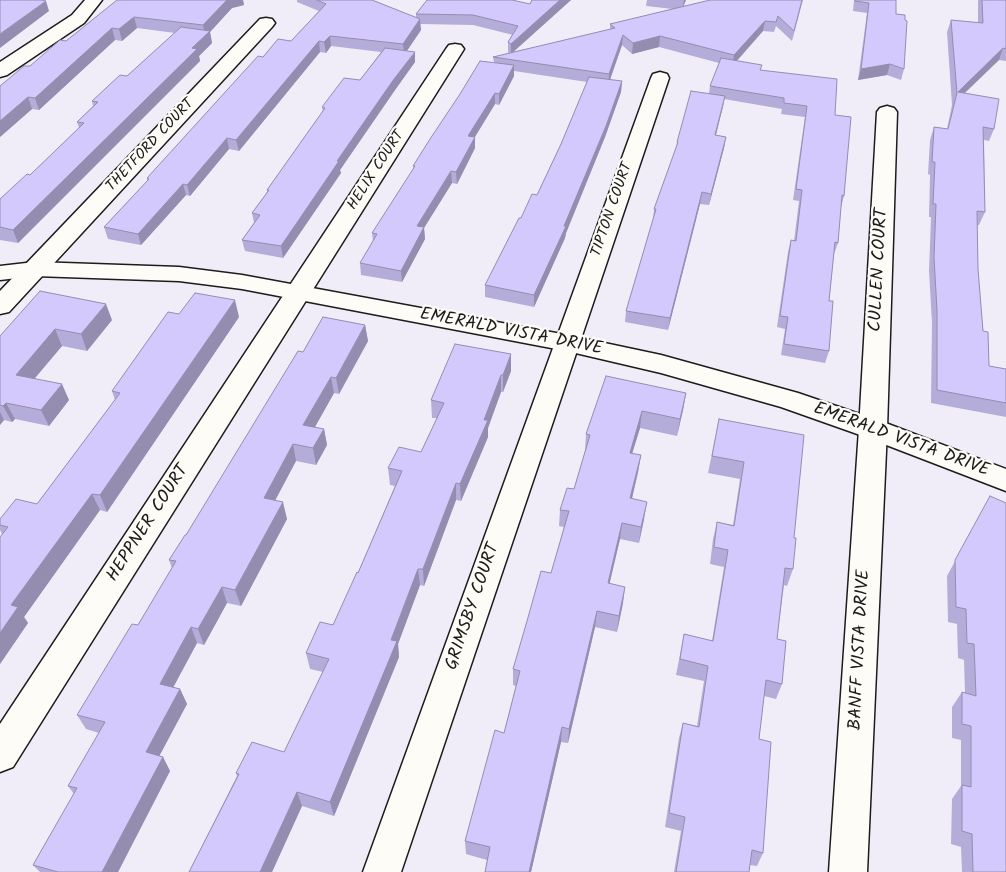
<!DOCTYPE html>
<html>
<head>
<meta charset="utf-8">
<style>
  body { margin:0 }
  canvas { display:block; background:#f0edf8 }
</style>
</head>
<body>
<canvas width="1006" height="872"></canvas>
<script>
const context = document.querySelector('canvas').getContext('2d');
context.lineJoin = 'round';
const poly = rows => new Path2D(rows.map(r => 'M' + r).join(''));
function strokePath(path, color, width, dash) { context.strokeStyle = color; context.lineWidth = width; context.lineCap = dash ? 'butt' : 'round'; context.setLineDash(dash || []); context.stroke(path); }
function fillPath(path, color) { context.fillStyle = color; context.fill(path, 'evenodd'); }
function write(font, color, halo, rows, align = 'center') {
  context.font = font + ' Kalam,sans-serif'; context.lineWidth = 4.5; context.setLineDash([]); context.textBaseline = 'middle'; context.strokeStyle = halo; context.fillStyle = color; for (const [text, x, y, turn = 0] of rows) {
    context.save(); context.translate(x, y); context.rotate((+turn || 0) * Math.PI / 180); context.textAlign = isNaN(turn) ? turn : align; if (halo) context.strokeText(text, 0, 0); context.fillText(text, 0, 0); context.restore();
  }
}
const minor = poly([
  [85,0,102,0,84,23,7,75,0,77,0,62,72,15,85,0],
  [266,18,272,19,275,23,272,27,9,312,0,314,0,291,260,19,266,18],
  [455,44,461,45,464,49,13,767,0,772,0,724,446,49,449,45,455,44],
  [660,72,667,74,669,78,401,872,363,872,651,78,653,74,660,72],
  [887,106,894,108,897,112,887,429,867,872,829,872,859,429,877,112,880,108,887,106]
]);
const tertiary = poly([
  [35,262,179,267,242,275,567,335,661,355,798,393,883,422,1006,469,1006,491,863,436,781,407,661,373,567,351,242,289,179,281,35,276,0,280,0,266,35,262]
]);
strokePath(minor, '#1c1c1c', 3);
strokePath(tertiary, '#1c1c1c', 3);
fillPath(minor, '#fdfcf7');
fillPath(tertiary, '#fdfcf7');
fillPath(poly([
  [117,0,243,0,244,5,232,8,210,32,212,43,199,56,200,61,18,243,0,240,0,199,30,175,79,128,77,122,93,106,92,101,127,76,175,33,137,28,122,41,115,40,39,110,32,109,0,137,30,66,66,41],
  [297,0,372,0,416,18,416,14,530,4,532,0,571,0,513,52,610,30,610,24,673,9,646,6,647,0,686,0,683,6,803,0,792,41,776,26,774,32,763,31,737,61,761,70,835,115,844,196,841,207,838,243,834,254,829,301,829,351,825,363,781,355,785,329,777,327,788,252,791,240,794,241,799,201,793,200,805,117,781,114,782,109,724,99,716,135,726,137,724,148,709,205,700,204,668,330,625,322,626,311,653,220,654,209,676,150,677,142,709,93,710,86,719,63,659,47,632,54,622,45,610,80,622,81,621,92,605,137,566,233,565,238,534,307,485,297,485,285,521,218,537,195,561,144,587,82,514,71,514,76,499,105,495,104,475,137,475,148,457,184,452,183,424,228,425,239,402,282,361,275,360,263,373,241,372,233,414,169,413,166,494,62,493,57,509,53,508,52,508,42,513,35,473,25,420,24,421,30,407,51,415,62,395,90,340,170,341,173,283,258,245,251,242,240,254,223,252,213,267,192,267,190,323,112,322,107,360,80,381,52,331,46,326,53,320,52,239,151,229,149,190,196,186,195,141,245,108,239,104,227,147,181,147,178,263,57,291,41,319,11,297,2],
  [854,0,896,0,896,14,904,69,901,80,887,75,858,80,867,13,853,11],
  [978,0,1006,0,1006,61,999,60,965,93,994,129,989,141,984,140,985,212,979,225,977,225,978,269,983,331,989,366,1006,369,1006,417,931,403,932,323,929,271,931,217,929,217,930,175,928,174,930,140,934,127,947,129,952,105,947,32,951,20,978,23],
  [239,317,107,512,100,510,24,617,28,623,0,664,2,534,0,530,0,519,37,504,115,400,112,391],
  [112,320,87,351,62,346,35,378,69,400,49,426,15,419,12,422,4,420,0,425,0,336],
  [365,325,368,341,339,394,334,393,315,427,324,429,327,445,316,465,296,461,275,500,287,519,241,606,227,603,204,645,197,643,173,687,180,689,187,704,159,756,163,757,170,771,118,872,40,872,33,865,74,794,68,786,99,733,86,729,77,715,138,625,172,568,169,560,186,535,303,352],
  [511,371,503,392,501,392,488,428,488,437,461,501,456,500,424,586,420,585,398,644,399,657,334,816,302,806,272,872,189,872,237,776,236,773,284,752,323,672,310,669,306,653,333,625,358,573,395,486,390,485,388,468,421,452,437,418,432,418,431,400],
  [686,393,683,410,677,436,640,428,632,454,641,455,638,472,632,499,644,519,639,543,620,539,609,583,623,603,617,632,595,627,568,743,561,742,531,872,485,872,487,860,466,854,465,841,504,733,516,686,513,685,513,669,551,573,564,527,559,526,560,510,574,489,585,451,586,434],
  [719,419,794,538,793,569,787,586,784,585,777,639,782,684,776,699,764,696,759,739,763,853,757,866,750,865,749,872,674,872,681,831,665,827,679,738,683,723,697,726,704,681,676,675,684,634,712,641,724,567,710,564,713,539,717,522,733,525,740,479,708,473],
  [990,496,1006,872,962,872,961,847,951,844,952,799,961,786,961,740,952,738,952,707,962,692,965,693,964,660,958,658,957,624,948,622,947,576]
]), '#b5add9');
fillPath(poly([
  [227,0,243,0,244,5,232,8,210,32,212,43,199,56,200,61,18,243,13,230,192,48,205,35,203,25],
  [560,0,571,0,511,54,511,44],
  [684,0,686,0,682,10],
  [46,1,49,11,0,48,0,34],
  [134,17,137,28,122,41,119,29],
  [420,19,421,30,404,55,403,44],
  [765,21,763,31,732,66,734,55],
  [112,28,115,40,39,110,35,98],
  [623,35,622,45,608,85,609,74],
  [330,36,331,46,326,53,324,42],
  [660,36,659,47,632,54,633,43],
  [319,41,320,52,239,151,236,140],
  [1003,48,999,60,954,103,958,92],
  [415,52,415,62,395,90,340,170,341,173,283,258,281,246,337,161,394,79],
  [890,64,887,75,858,80,861,69],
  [514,65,514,76,499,105,499,94],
  [622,81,621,92,605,137,566,233,565,238,534,307,534,295,564,226],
  [495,93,495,104,468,148,468,136],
  [725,96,723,107,713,146,715,135],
  [28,97,32,109,0,137,0,121],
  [475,137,475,148,457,184,456,172],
  [726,137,724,148,709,205,711,194],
  [227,138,229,149,190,196,187,185],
  [451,171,452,183,424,228,425,239,402,282,401,271,417,226],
  [183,184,186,195,141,245,138,234],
  [702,192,700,204,668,330,670,318],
  [235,300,239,317,107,512,100,495],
  [106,304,112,320,87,351,81,334],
  [365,325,368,341,339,394,336,378],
  [55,329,62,346,24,391,16,375],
  [511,354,511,371,503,392,503,375],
  [501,375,501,392,488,428,488,437,461,501,460,484],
  [331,377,334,393,307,441,303,425],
  [62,384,69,400,49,426,41,410],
  [686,393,683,410,677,436,680,419],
  [6,403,15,419,12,422,3,406],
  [642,411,640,428,627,470,630,453],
  [0,412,4,420,0,425],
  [324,429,327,445,316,465,313,448],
  [293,444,296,461,268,514,264,498],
  [641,455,638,472,628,515,630,498],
  [456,483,456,500,424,586,423,569],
  [92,494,100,510,24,617,28,623,0,664,0,633,11,605],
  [283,502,287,519,241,606,235,590],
  [647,502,644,519,639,543,641,527],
  [622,523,620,539,606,599,608,583],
  [418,569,420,585,398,644,399,657,334,816,330,802],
  [222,587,227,603,204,645,198,629],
  [625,587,623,603,617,632,619,616],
  [597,611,595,627,568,743,569,729],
  [191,627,197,643,167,699,160,684],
  [180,689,187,704,154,766,146,752],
  [562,727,561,742,531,872,529,872],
  [163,757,170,771,118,872,102,872],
  [297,792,302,806,272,872,260,872]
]), '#948db0');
const building = poly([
  [0,0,42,0,46,1,0,34,0,0],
  [117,0,227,0,203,25,134,17,119,29,112,28,35,98,28,97,0,121,0,86,24,66,30,66,60,40,66,41,117,0],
  [317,0,372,0,420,19,403,44,330,36,324,42,319,41,236,140,227,138,187,185,183,184,138,234,104,227,149,179,147,178,258,56,263,57,278,39,291,41,326,4,317,0],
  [427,0,512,0,530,4,532,0,560,0,511,44,508,42,518,26,473,15,416,14,427,0],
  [710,0,802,0,794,31,778,16,776,22,765,21,734,55,660,36,633,43,623,35,609,74,493,57,615,28,610,24,710,0],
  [855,0,896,0,896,14,905,15,905,20,907,21,904,69,890,64,861,69,869,3,855,1,855,0],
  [982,0,1006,0,1006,49,1003,48,958,92,999,99,994,129,983,127,985,212,977,211,978,269,983,331,988,332,989,366,1006,369,1006,403,937,390,937,310,934,258,936,204,933,204,935,162,932,162,934,127,948,129,957,93,951,20,983,23,982,0],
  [181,27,210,31,192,48,197,49,13,230,0,227,0,199,27,174,30,175,84,123,77,122,98,102,92,101,120,75,127,76,181,27],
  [385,48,415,52,394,79,337,161,339,161,281,246,242,240,260,215,252,213,269,190,267,190,325,108,322,107,344,78,360,80,385,48],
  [721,58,762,65,760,70,837,79,835,115,851,117,844,196,842,195,838,243,835,242,829,301,833,301,829,351,784,344,788,317,780,316,791,240,796,241,802,190,796,189,807,106,784,103,784,98,710,86,721,58],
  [480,61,514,65,499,94,495,93,468,136,475,137,456,172,451,171,417,226,424,227,401,271,360,263,377,234,372,233,415,166,413,166,430,139,460,94,480,61],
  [589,77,622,81,606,126,564,226,566,226,534,295,485,285,519,218,521,218,532,194,537,195,561,144,589,77],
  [691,91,725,96,715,135,726,137,711,194,702,192,670,318,626,311,656,209,654,209,678,142,677,142,691,91],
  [40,291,106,304,81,334,55,329,16,375,62,384,41,410,6,403,3,406,0,405,0,336,40,291],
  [195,293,235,300,100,495,92,494,11,605,18,607,0,633,0,537,8,527,0,525,0,519,16,499,37,504,120,393,112,391,168,312,179,314,195,293],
  [323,317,365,325,336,378,331,377,303,425,324,429,313,448,293,444,264,498,283,502,235,590,222,587,198,629,191,627,160,684,180,689,146,752,163,757,102,872,58,872,33,865,77,788,68,786,105,722,77,715,132,624,138,625,176,561,169,560,185,535,186,535,298,351,303,352,323,317],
  [455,344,511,354,503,375,501,375,484,420,488,420,460,484,456,483,423,569,418,569,391,640,397,641,330,802,297,792,260,872,189,872,239,774,236,773,252,742,284,752,329,659,306,653,320,622,333,625,357,572,358,573,402,471,388,468,399,447,421,452,444,403,431,400,455,344],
  [606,376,686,393,680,419,642,411,630,453,641,455,630,498,647,502,641,527,622,523,608,583,625,587,619,616,597,611,569,729,562,727,529,872,485,872,490,847,465,841,495,730,504,733,520,671,513,669,527,621,541,571,551,573,569,511,560,510,567,488,574,489,590,435,586,434,606,376],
  [719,419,804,435,794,538,796,538,793,569,785,568,777,639,786,641,782,684,766,680,759,739,771,742,763,853,752,850,749,872,676,872,685,817,669,813,683,723,699,727,708,666,680,659,684,634,713,641,728,550,714,547,717,522,734,526,744,462,712,456,719,419],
  [990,496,1006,503,1006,872,973,872,972,834,962,831,962,785,971,787,971,726,962,724,962,692,976,696,974,644,967,643,966,609,956,607,955,560,990,496]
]);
fillPath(building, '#d3c9fc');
strokePath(building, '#948db0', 1);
write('15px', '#1c1c1c', '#fdfcf7', [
  ["THETFORD COURT",151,146,-47],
  ["HELIX COURT",377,171,-57],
  ["TIPTON COURT",613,210,-71]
]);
write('18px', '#1c1c1c', '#fdfcf7', [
  ["CULLEN COURT",880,270,-87],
  ["EMERALD VISTA DRIVE",511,333,11],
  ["EMERALD VISTA DRIVE",901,441,20],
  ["HEPPNER COURT",149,524,-57],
  ["GRIMSBY COURT",474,607,-71],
  ["BANFF VISTA DRIVE",861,650,-87]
]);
</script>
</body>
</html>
